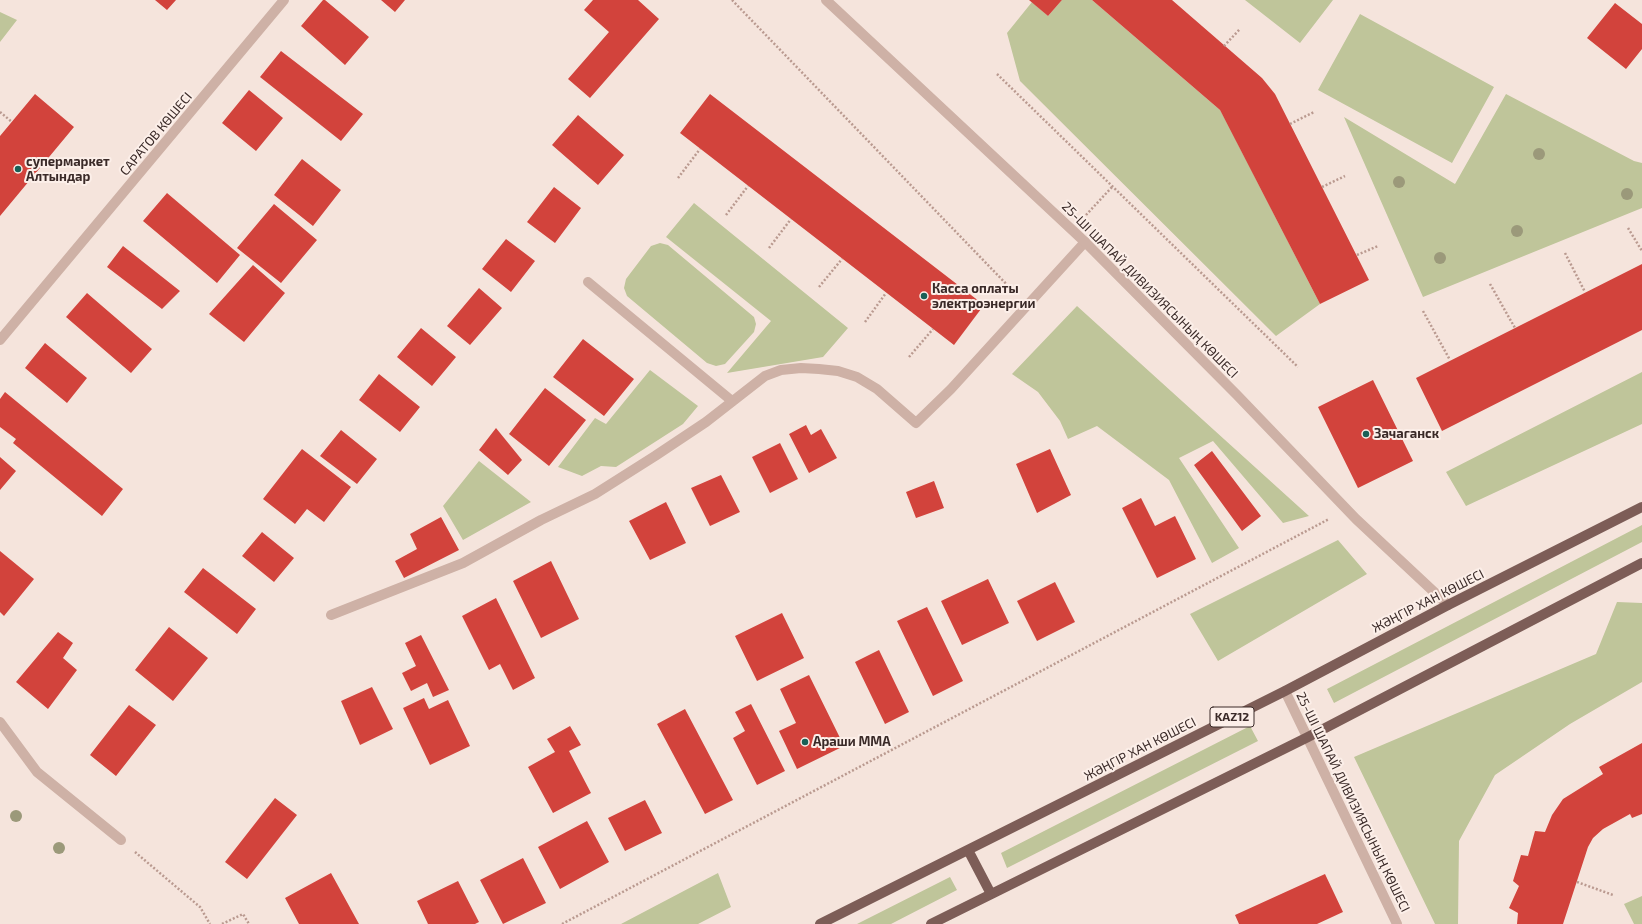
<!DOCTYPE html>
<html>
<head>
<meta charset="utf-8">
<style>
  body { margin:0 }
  canvas { display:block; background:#f5e4dc }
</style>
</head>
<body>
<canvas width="1642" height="924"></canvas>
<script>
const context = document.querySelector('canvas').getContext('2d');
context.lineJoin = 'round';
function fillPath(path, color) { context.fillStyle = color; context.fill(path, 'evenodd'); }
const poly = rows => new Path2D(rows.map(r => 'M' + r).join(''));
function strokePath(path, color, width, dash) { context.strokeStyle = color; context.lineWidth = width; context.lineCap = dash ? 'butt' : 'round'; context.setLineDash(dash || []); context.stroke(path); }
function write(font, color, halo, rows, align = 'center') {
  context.font = font + ' "Exo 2",sans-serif'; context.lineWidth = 4; context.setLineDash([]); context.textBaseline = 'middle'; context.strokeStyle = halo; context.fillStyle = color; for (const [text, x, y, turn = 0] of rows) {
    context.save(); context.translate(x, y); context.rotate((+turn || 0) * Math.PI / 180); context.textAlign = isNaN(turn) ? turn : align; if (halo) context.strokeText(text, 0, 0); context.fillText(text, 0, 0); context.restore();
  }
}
fillPath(poly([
  [1062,0,1092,0,1220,110,1225,119,1320,304,1276,336,1020,81,1007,33,1032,2,1048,16],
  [1245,0,1333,0,1300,43],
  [0,12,17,20,0,42],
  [1360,14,1494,87,1452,163,1318,90],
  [1506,94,1634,161,1642,163,1642,208,1423,297,1344,117,1455,184],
  [694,203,848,328,823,357,727,373,771,321,666,237],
  [660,243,668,245,754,317,756,324,754,332,725,364,716,366,707,363,627,296,624,288,626,279,651,246],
  [1077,306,1309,516,1283,523,1213,441,1179,458,1239,548,1212,563,1169,480,1097,426,1068,439,1060,421,1038,392,1012,374],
  [650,370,698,406,683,424,616,467,601,466,582,476,558,467,595,418,606,424],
  [1642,372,1642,424,1466,506,1446,472],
  [479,461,531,502,463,540,443,506],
  [1642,525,1642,542,1334,703,1327,689],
  [1338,540,1367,574,1218,661,1190,614],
  [1617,602,1642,603,1642,682,1570,724,1495,775,1459,841,1458,924,1435,924,1354,757,1596,654],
  [1250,726,1258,741,1007,868,1001,853],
  [718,873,731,907,698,924,621,924],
  [950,877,957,890,891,924,857,924],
  [1642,896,1642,924,1634,924,1624,904]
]), '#bfc59a');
fillPath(poly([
  [155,0,176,0,167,10],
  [323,0,325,0,369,37,345,65,301,26],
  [381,0,405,0,395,12],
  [593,0,638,0,659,19,590,98,568,79,609,32,584,10],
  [1029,0,1062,0,1048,16],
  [1092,0,1172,0,1262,78,1275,94,1369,280,1320,304,1220,110],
  [1615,3,1642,24,1642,49,1626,69,1587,38],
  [281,51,363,114,341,141,260,77],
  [249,90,283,118,256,151,222,123],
  [35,94,74,127,0,216,0,136],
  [710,94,984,305,954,345,680,133],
  [578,115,624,155,598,185,552,145],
  [302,159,341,190,313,226,274,195],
  [554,187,581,208,555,243,527,222],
  [167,193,240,255,217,283,143,221],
  [274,204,317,240,281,283,237,248],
  [506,239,535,261,511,292,482,269],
  [123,246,180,291,162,309,107,267],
  [1642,264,1642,330,1442,431,1416,378],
  [253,265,285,293,244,342,209,314],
  [479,288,502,308,470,345,447,326],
  [87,293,152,349,131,373,66,317],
  [421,328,456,357,432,386,397,357],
  [583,339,634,379,604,416,553,377],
  [45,343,87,378,67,403,25,368],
  [379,374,420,407,400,432,359,400],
  [1373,380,1413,461,1358,488,1318,407],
  [545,388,586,420,549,466,509,434],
  [5,392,123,489,102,516,13,443,16,439,0,427,0,399],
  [806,425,811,435,821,429,837,458,809,473,789,434],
  [496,428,522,460,508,475,479,450],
  [341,430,377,459,357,484,320,456],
  [780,443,798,479,770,493,752,457],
  [302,449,351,487,324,522,307,509,295,524,263,499],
  [1050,449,1071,495,1037,513,1016,464],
  [1212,451,1261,516,1242,531,1194,465],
  [0,457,16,471,0,490],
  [721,475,740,512,710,526,691,488],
  [934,481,944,508,916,518,906,492],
  [1141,498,1155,526,1175,516,1196,559,1157,578,1122,508],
  [666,502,686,543,650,560,629,521],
  [441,517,459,550,404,578,395,561,417,549,410,534],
  [262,532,294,558,274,582,242,556],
  [0,551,34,579,4,616,0,612],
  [551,561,579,619,541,638,513,581],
  [203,568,256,609,237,634,184,592],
  [988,579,1009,623,962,645,941,601],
  [1055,582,1075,622,1037,641,1017,601],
  [496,598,535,678,513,690,500,664,489,670,462,616],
  [927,607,963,681,933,696,897,621],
  [782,613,804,658,757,681,735,636],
  [169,627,208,658,173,701,135,670],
  [58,632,73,643,63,658,77,670,48,709,16,682],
  [421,635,449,690,433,697,427,683,411,691,402,673,416,666,405,643],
  [879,650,909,712,885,724,855,662],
  [809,675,844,746,797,769,779,731,796,723,780,689],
  [372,687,393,729,360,745,341,701],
  [424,698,429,709,448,700,470,746,430,765,403,708],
  [751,704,785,771,757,785,733,738,745,731,735,712],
  [129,705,156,725,116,776,90,755],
  [685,709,733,800,705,814,657,724],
  [570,726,581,745,569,751,591,793,553,813,528,767,555,752,547,739],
  [1642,743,1642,814,1632,818,1630,814,1603,829,1593,838,1588,847,1563,924,1517,924,1518,913,1509,908,1519,886,1513,881,1521,855,1528,856,1535,831,1545,832,1552,815,1563,799,1603,774,1599,767],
  [275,798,297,815,247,879,225,862],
  [645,800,662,833,625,851,608,818],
  [587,821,609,862,560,889,538,847],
  [523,858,546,903,503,924,480,880],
  [331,873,359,924,299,924,285,898],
  [1325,874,1343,912,1317,924,1239,924,1235,915],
  [458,881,479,922,475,924,428,924,417,901]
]), '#d2433c');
strokePath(poly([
  [732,0,1014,292],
  [1224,46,1240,29],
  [997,74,1298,367],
  [0,112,12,122],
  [1290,124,1314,112],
  [678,178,700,149],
  [1322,187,1345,176],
  [726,215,748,186],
  [1086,215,1112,187],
  [1628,228,1642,251],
  [769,248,791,219],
  [1565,253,1585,292],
  [1357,255,1378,246],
  [1490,284,1515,328],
  [819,287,842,259],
  [1423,311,1450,360],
  [865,322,886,293],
  [909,357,933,329],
  [135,852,200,907,210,924],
  [1577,882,1613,895],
  [222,924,243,914,249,924],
  [562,924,1329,519]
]), '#ba9a90', 2.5, [2, 2]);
strokePath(poly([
  [588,282,732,401],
  [331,615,463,563,541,520,595,494,655,456,706,422,765,376,781,370,801,368,819,369,838,371,857,377,877,389,916,423,951,389,1085,242],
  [0,722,37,772,121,840]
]), '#ceb1a6', 10);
strokePath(poly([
  [826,0,1085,242,1237,395,1356,519,1448,605],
  [0,340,284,0],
  [1285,691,1397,924]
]), '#ceb1a6', 10);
strokePath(poly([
  [968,850,991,894],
  [820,924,1285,691,1448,605,1642,507],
  [931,924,1308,737,1642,563]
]), '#7d5d57', 10);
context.fillStyle = '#9b997a';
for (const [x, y] of [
  [1539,154],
  [1399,182],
  [1627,194],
  [1517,231],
  [1440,258],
  [16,816],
  [59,848]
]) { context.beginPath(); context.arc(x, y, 6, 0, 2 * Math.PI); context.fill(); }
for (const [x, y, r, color] of [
  [18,169,4,"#196057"],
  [924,296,4,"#196057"],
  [1366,434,4,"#196057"],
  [805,742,4,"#196057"]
]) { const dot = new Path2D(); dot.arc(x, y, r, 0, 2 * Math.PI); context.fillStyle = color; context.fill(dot); strokePath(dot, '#fcefe9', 1.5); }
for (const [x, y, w] of [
  [1232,717,44]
]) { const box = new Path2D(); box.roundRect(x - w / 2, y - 10, w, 20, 3); context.fillStyle = '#fcefe9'; context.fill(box); strokePath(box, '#3a2a28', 1); }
write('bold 12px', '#3a2a28', null, [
  ["KAZ12",1232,717]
]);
write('13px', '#3a2a28', '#fcefe9', [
  ["САРАТОВ КӨШЕСІ",156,134,-50],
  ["25-ШІ ШАПАЙ ДИВИЗИЯСЫНЫҢ КӨШЕСІ",1150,290,45],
  ["ЖӘҢГІР ХАН КӨШЕСІ",1428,601,-27],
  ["ЖӘҢГІР ХАН КӨШЕСІ",1140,749,-27],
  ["25-ШІ ШАПАЙ ДИВИЗИЯСЫНЫҢ КӨШЕСІ",1353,802,64]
]);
write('bold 13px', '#3a2a28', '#fcefe9', [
  ["супермаркет",26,162],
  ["Алтындар",26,177],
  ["Касса оплаты",932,289],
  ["электроэнергии",932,304],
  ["Зачаганск",1374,434],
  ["Араши ММА",813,742]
], 'left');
</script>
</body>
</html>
